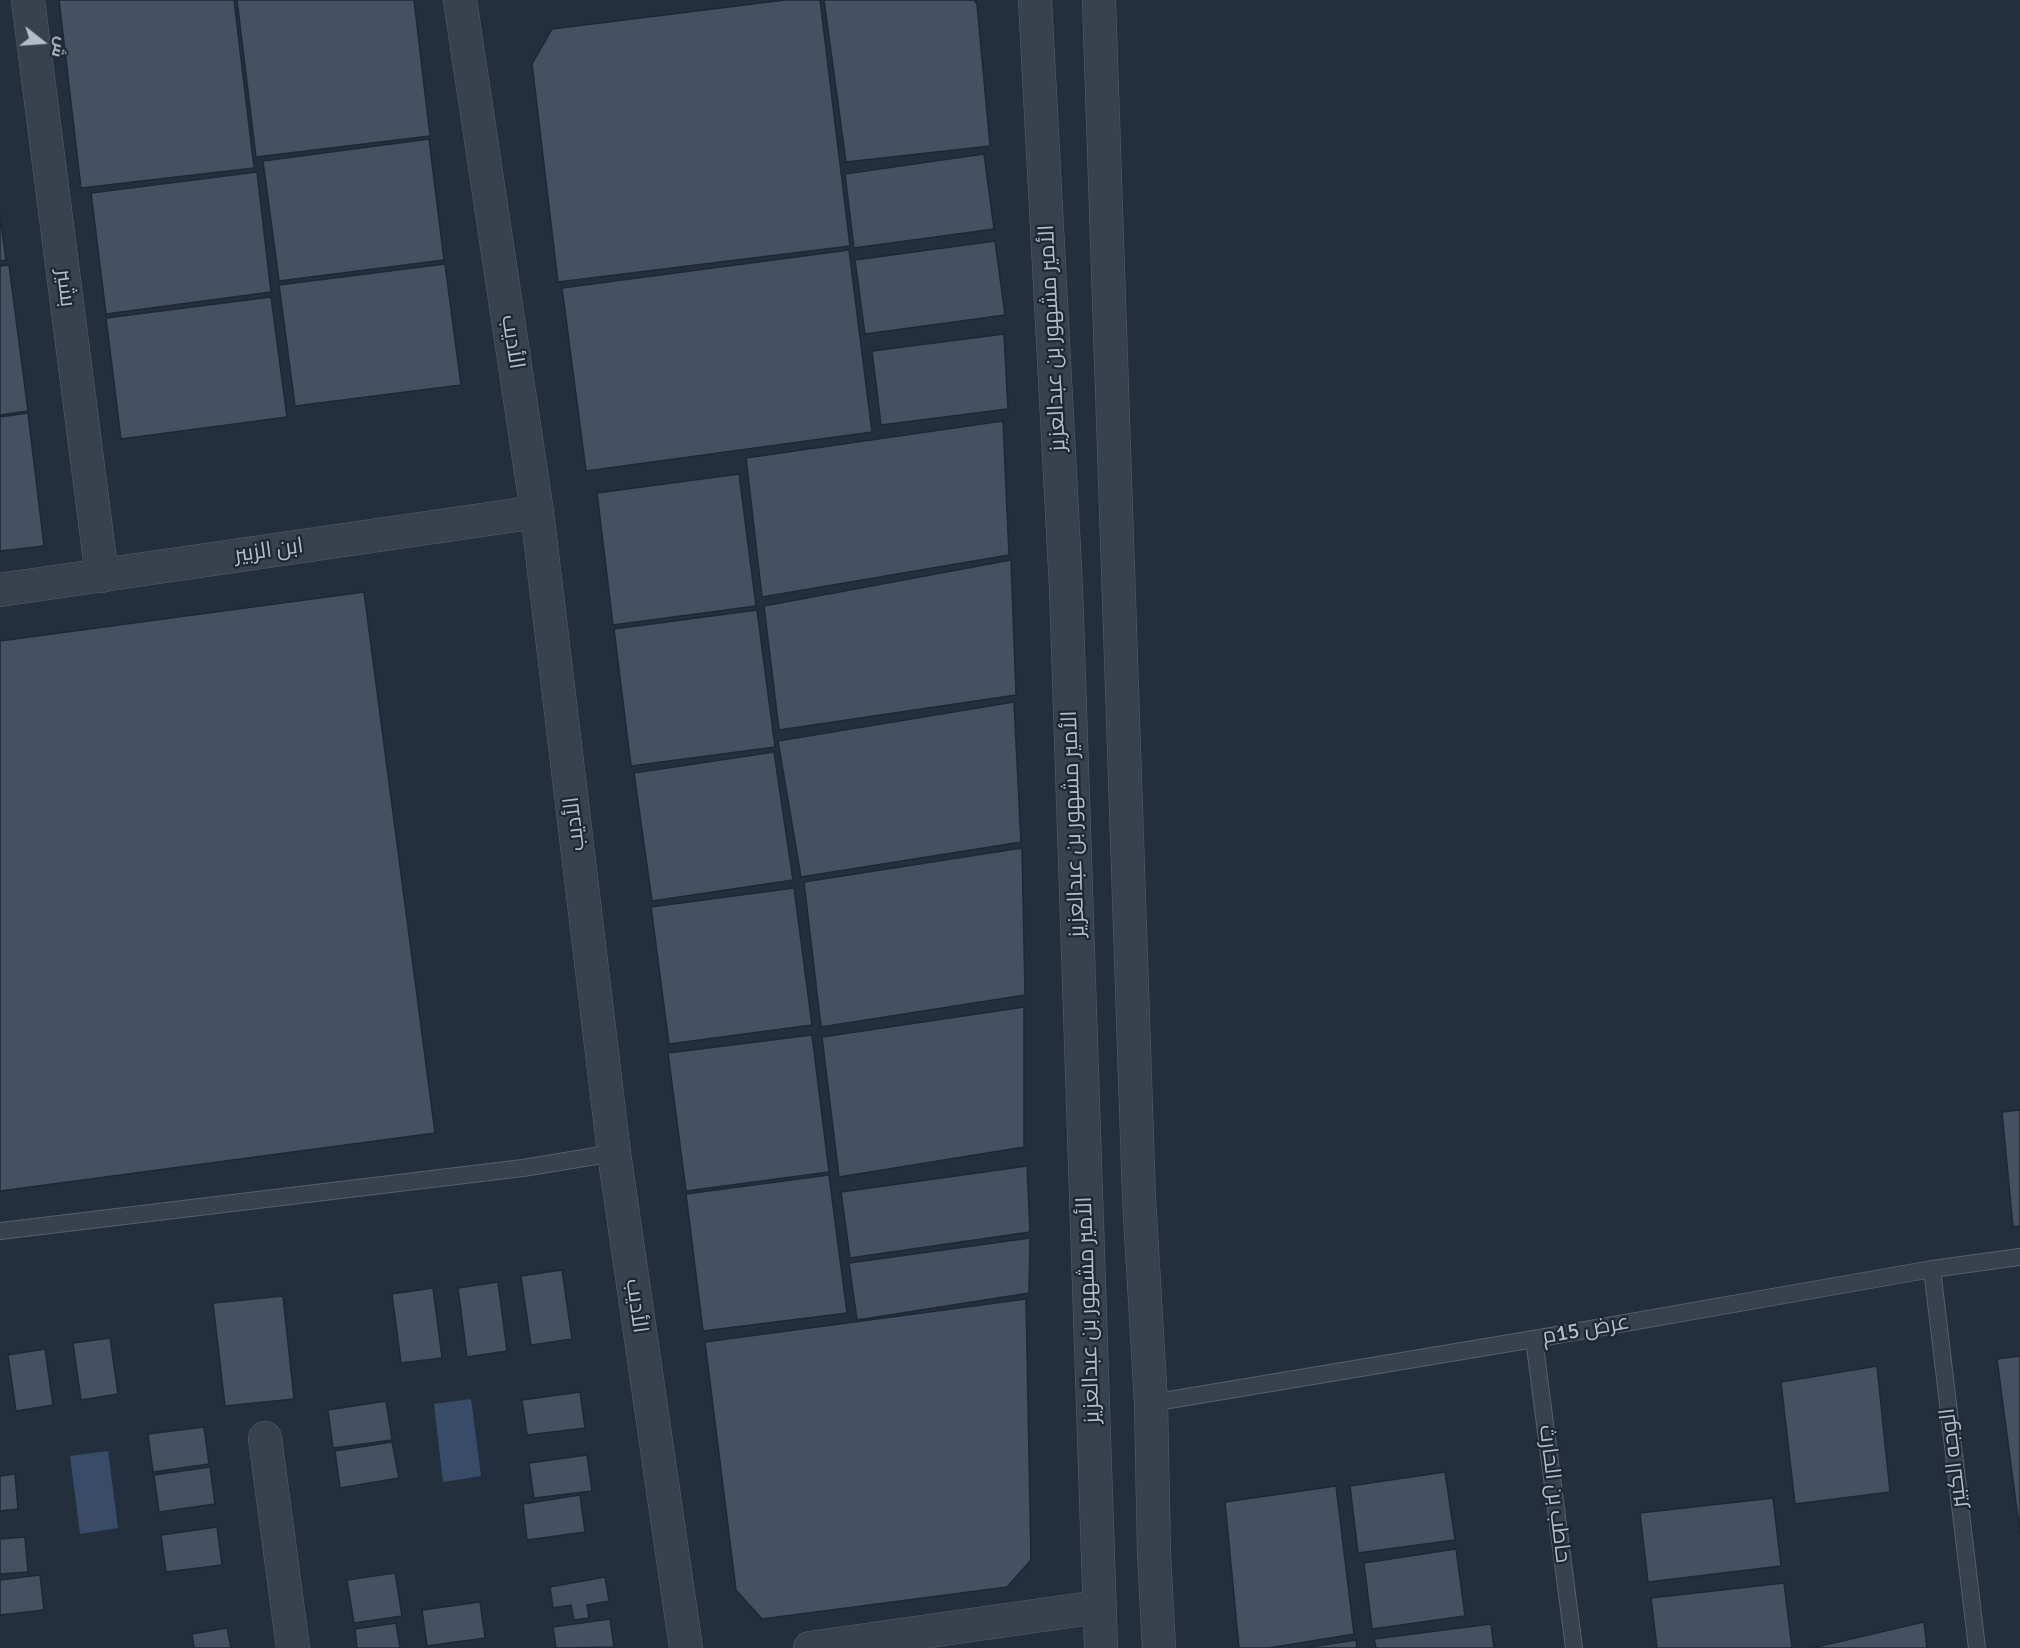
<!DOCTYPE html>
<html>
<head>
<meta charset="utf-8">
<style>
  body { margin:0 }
  #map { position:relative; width:2020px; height:1648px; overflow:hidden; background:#242f3e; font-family:Signika,Cairo,sans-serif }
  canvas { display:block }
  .north { position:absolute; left:12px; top:12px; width:60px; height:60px; -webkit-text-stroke:4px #1d2633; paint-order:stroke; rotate:107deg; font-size:16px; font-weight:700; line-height:24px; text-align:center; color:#b4bcc9 }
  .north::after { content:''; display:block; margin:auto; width:21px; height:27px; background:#b4bcc9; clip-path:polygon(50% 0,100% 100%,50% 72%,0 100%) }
</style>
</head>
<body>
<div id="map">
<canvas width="2020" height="1648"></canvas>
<div class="north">ش</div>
</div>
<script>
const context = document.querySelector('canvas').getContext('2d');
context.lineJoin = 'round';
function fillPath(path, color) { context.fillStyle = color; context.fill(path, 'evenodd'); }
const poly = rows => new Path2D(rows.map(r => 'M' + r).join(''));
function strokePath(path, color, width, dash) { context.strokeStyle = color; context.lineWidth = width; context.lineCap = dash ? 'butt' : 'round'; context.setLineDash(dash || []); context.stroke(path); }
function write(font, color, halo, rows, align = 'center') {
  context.font = font + ' Signika,Cairo,sans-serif'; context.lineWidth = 4.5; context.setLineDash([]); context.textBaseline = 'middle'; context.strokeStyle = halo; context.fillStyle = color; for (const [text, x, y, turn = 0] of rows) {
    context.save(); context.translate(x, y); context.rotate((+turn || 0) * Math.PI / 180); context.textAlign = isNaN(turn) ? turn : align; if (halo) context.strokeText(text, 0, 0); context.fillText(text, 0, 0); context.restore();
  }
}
fillPath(poly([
  [471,1399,481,1476,443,1482,434,1404],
  [108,1451,118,1528,80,1534,70,1456]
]), '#394c67');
const building = poly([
  [59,0,234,0,254,168,81,188,59,0],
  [237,0,414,0,430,136,256,157,237,0],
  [785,0,820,0,850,246,558,282,532,64,552,29,785,0],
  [824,0,974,0,977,4,990,146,846,162,824,0],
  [429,139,444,260,279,281,263,161,429,139],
  [984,154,994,229,854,248,845,174,984,154],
  [257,172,271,292,106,314,91,193,257,172],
  [0,216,6,260,0,261,0,216],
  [995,241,1005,315,865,334,855,260,995,241],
  [849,250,872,432,586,471,562,288,849,250],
  [445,264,461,385,295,406,279,285,445,264],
  [9,265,28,411,0,415,0,266,9,265],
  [271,297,287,417,121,439,106,318,271,297],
  [1004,334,1008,409,881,425,872,351,1004,334],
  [28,413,44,546,0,551,0,417,28,413],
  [1003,421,1009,555,762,597,746,458,1003,421],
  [739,474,756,606,613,625,597,493,739,474],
  [1011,560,1016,695,779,730,764,606,1011,560],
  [364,592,435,1133,0,1191,0,641,364,592],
  [757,610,775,747,631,766,614,629,757,610],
  [1014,702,1021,842,801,877,778,741,1014,702],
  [774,752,793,880,652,901,634,773,774,752],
  [1022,848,1025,995,821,1027,804,882,1022,848],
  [794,888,812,1025,669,1044,651,907,794,888],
  [1024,1007,1024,1147,839,1177,822,1037,1024,1007],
  [812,1035,829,1172,686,1191,668,1053,812,1035],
  [2020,1110,2020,1226,2013,1227,2002,1112,2020,1110],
  [1027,1166,1030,1232,850,1258,841,1192,1027,1166],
  [829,1175,847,1313,703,1331,686,1194,829,1175],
  [1030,1238,1029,1293,857,1320,849,1263,1030,1238],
  [562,1270,572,1339,531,1345,521,1276,562,1270],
  [498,1282,507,1351,467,1357,458,1288,498,1282],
  [433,1288,442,1358,401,1363,392,1294,433,1288],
  [283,1296,294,1399,225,1406,213,1303,283,1296],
  [1026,1299,1031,1560,1007,1587,762,1619,736,1590,705,1342,1026,1299],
  [110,1338,118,1394,81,1400,73,1343,110,1338],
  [45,1349,53,1405,16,1411,8,1355,45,1349],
  [2020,1356,2020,1533,1997,1359,2020,1356],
  [1877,1366,1890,1492,1795,1504,1781,1382,1877,1366],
  [580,1392,585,1428,527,1435,522,1400,580,1392],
  [386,1401,392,1440,333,1448,328,1410,386,1401],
  [204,1427,209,1464,153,1472,148,1434,204,1427],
  [392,1442,399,1478,340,1488,335,1451,392,1442],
  [587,1455,592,1491,534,1498,529,1463,587,1455],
  [210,1467,215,1504,159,1512,154,1475,210,1467],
  [1445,1472,1455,1540,1358,1553,1350,1486,1445,1472],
  [15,1474,18,1509,0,1511,0,1476,15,1474],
  [1336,1486,1354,1634,1269,1648,1239,1648,1225,1502,1336,1486],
  [580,1495,585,1532,527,1540,523,1504,580,1495],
  [1773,1498,1781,1566,1648,1582,1640,1513,1773,1498],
  [217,1527,222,1565,166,1572,161,1535,217,1527],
  [25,1537,28,1572,0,1574,0,1539,25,1537],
  [1456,1549,1465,1616,1372,1629,1364,1563,1456,1549],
  [395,1573,402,1616,354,1623,347,1580,395,1573],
  [40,1575,44,1610,0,1615,0,1580,40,1575],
  [605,1577,609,1601,587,1605,589,1618,574,1620,571,1605,553,1608,550,1587,605,1577],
  [1784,1583,1792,1648,1657,1648,1651,1598,1784,1583],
  [480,1602,485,1638,427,1646,422,1610,480,1602],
  [610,1619,614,1647,556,1648,553,1627,610,1619],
  [1924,1622,1927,1648,1812,1648,1924,1622],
  [396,1623,400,1648,357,1648,355,1629,396,1623],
  [1491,1624,1494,1648,1376,1648,1374,1639,1491,1624],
  [227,1628,231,1648,194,1648,192,1634,227,1628],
  [1356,1640,1357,1648,1304,1648,1356,1640]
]);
fillPath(building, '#455162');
strokePath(building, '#1f2835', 1.5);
const service = poly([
  [0,1231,523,1168,614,1153],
  [1932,1269,1977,1648],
  [1534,1339,1574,1648],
  [1151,1403,1534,1339,1932,1269,2020,1257]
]);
const minor = poly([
  [28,0,102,576],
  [460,0,537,512,614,1153,686,1648],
  [0,590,537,512],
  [265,1438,293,1648],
  [810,1648,1098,1607]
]);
const tertiary = poly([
  [1035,0,1066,588,1101,1648],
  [1099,0,1139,1198,1151,1403,1154,1554,1159,1648]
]);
strokePath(service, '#565f6c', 18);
strokePath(minor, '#565f6c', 34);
strokePath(tertiary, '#565f6c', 34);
strokePath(service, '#38414e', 16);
strokePath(minor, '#38414e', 33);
strokePath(tertiary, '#38414e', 33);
write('22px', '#b4bcc9', '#1d2633', [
  ["بشير",65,288,83],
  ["الأمير مشهور بن عبدالعزيز",1053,338,-93],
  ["الأديب",512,342,81],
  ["ابن الزبير",269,551,-8],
  ["الأديب",575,824,-97],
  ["الأمير مشهور بن عبدالعزيز",1074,824,-92],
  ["الأديب",636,1306,82],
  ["الأمير مشهور بن عبدالعزيز",1089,1310,-92],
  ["عرض 15م",1586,1330,-10],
  ["الوجه الكبير",1954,1458,-97],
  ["حاطب بن الحارث",1554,1494,83]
]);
</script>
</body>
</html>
